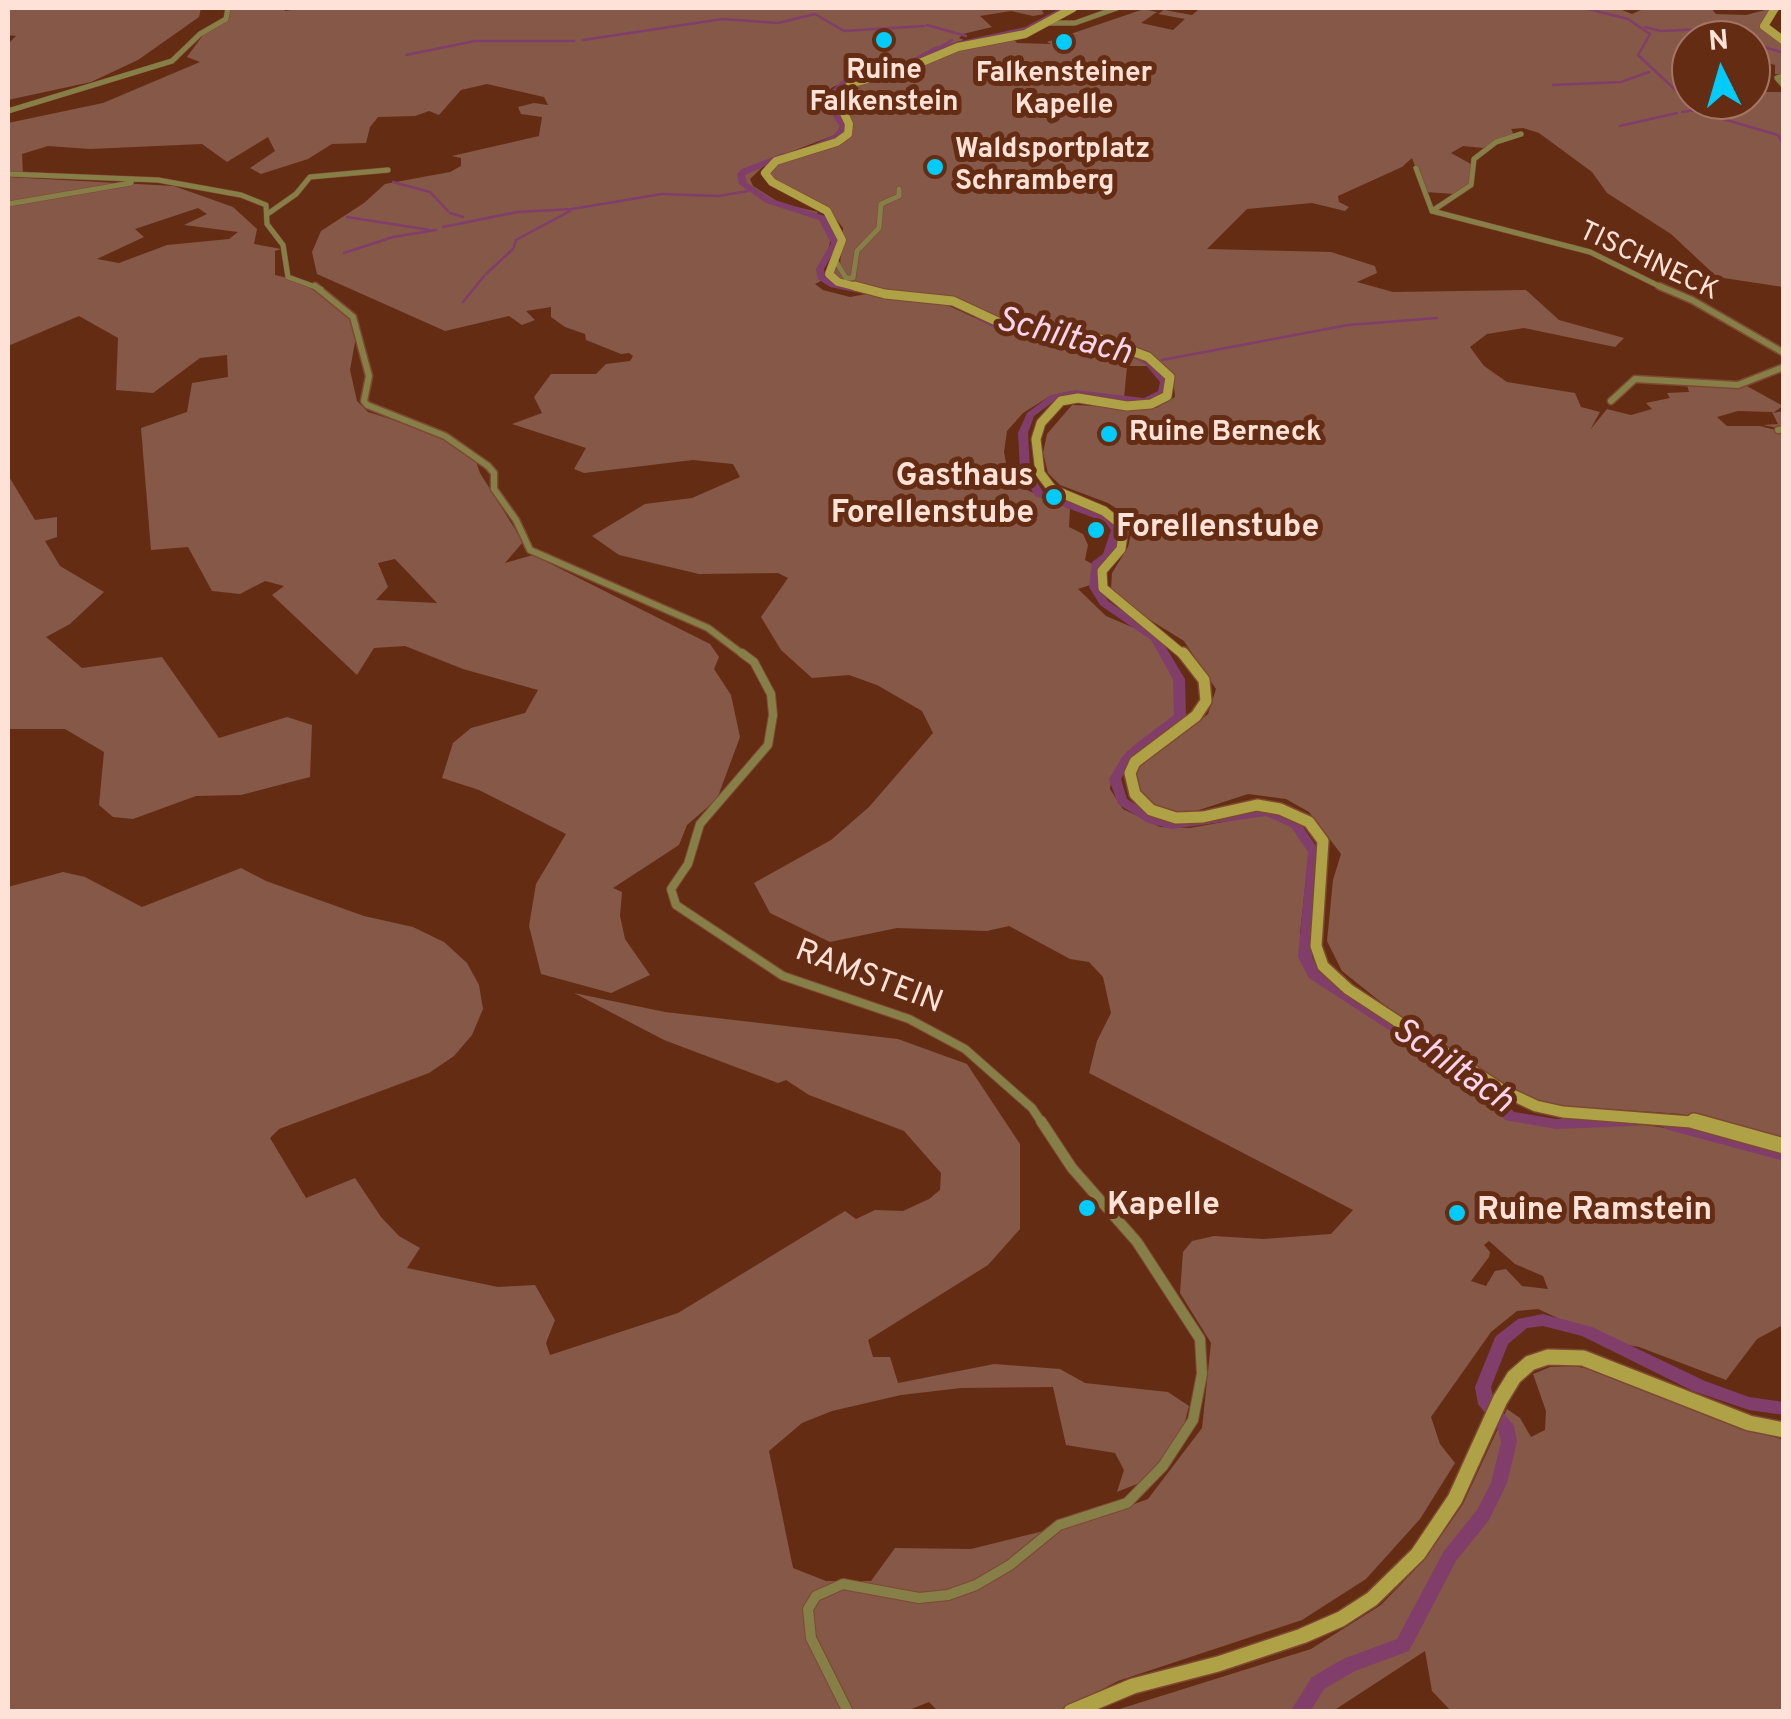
<!DOCTYPE html>
<html>
<head>
<meta charset="utf-8">
<style>
  body { margin:0 }
  #map { position:relative; width:1791px; height:1719px; overflow:hidden; background:#652c14; font-family:Overpass,sans-serif }
  canvas { display:block }
  .frame { position:absolute; inset:0; border:10px solid #ffe2d7; pointer-events:none }
  .north { position:absolute; left:1671px; top:20px; width:100px; height:100px; box-sizing:border-box; background:#652c14; border:2px solid #a37562; border-radius:50%; rotate:355deg; font-size:28px; font-weight:700; line-height:40px; text-align:center; color:#ffe2d7 }
  .north::after { content:''; display:block; margin:auto; width:35px; height:45px; background:#00cbf9; clip-path:polygon(50% 0,100% 100%,50% 72%,0 100%) }
</style>
</head>
<body>
<div id="map">
<canvas width="1791" height="1719"></canvas>
<div class="frame"></div>
<div class="north">N</div>
</div>
<script>
const context = document.querySelector('canvas').getContext('2d');
context.lineJoin = 'round';
function fillPath(path, color) { context.fillStyle = color; context.fill(path, 'evenodd'); }
const poly = rows => new Path2D(rows.map(r => 'M' + r).join(''));
function strokePath(path, color, width, dash) { context.strokeStyle = color; context.lineWidth = width; context.lineCap = dash ? 'butt' : 'round'; context.setLineDash(dash || []); context.stroke(path); }
function write(font, color, halo, rows, align = 'center') {
  context.font = font + ' Overpass,sans-serif'; context.lineWidth = 10; context.setLineDash([]); context.textBaseline = 'middle'; context.strokeStyle = halo; context.fillStyle = color; for (const [text, x, y, turn = 0] of rows) {
    context.save(); context.translate(x, y); context.rotate((+turn || 0) * Math.PI / 180); context.textAlign = isNaN(turn) ? turn : align; if (halo) context.strokeText(text, 0, 0); context.fillText(text, 0, 0); context.restore();
  }
}
fillPath(poly([
  [8,8,201,8,199,17,138,60,91,82,8,100,8,44,16,36,8,35],
  [230,8,283,8,285,11,292,10,287,8,1046,8,1042,11,1044,14,1033,16,1011,11,980,16,992,27,963,34,959,38,964,40,935,48,902,66,873,71,833,87,824,93,824,99,841,124,837,134,770,160,750,179,753,186,780,203,818,212,814,216,826,225,831,237,826,260,817,270,821,281,815,284,823,290,850,297,866,294,945,304,1003,331,1069,338,1126,352,1147,362,1149,366,1127,366,1124,399,1066,392,1050,396,1023,413,1007,431,1004,452,1008,474,1018,486,1070,509,1069,527,1083,534,1088,545,1085,560,1094,565,1090,585,1078,589,1106,616,1146,633,1162,651,1178,684,1176,715,1127,752,1112,775,1110,789,1123,809,1160,827,1190,828,1267,814,1294,826,1309,852,1300,933,1302,958,1312,977,1479,1088,1506,1116,1557,1128,1644,1125,1694,1132,1783,1157,1783,1325,1757,1339,1726,1380,1639,1347,1608,1341,1538,1309,1517,1311,1491,1332,1431,1417,1440,1444,1455,1463,1420,1519,1366,1579,1302,1620,1118,1681,1061,1711,938,1711,929,1702,904,1712,8,1711,8,887,63,872,85,877,142,907,241,868,266,881,364,916,413,927,444,942,467,963,479,985,483,1009,472,1035,454,1056,429,1073,279,1129,270,1138,306,1198,355,1178,381,1217,399,1236,420,1248,407,1268,498,1287,535,1285,555,1320,546,1343,550,1355,678,1313,845,1211,856,1219,875,1210,903,1211,929,1199,940,1190,941,1173,904,1131,809,1095,786,1080,778,1083,664,1040,574,993,665,1012,898,1039,967,1064,1020,1144,1020,1229,988,1265,868,1340,873,1357,890,1357,898,1383,994,1364,1060,1369,1085,1383,1168,1392,1189,1406,1181,1437,1142,1482,1117,1492,1124,1470,1115,1453,1066,1445,1053,1387,961,1388,901,1395,832,1411,802,1423,769,1451,793,1568,826,1581,871,1581,895,1548,971,1549,1096,1518,1148,1499,1202,1428,1211,1343,1180,1293,1183,1252,1192,1241,1214,1236,1263,1239,1331,1234,1353,1210,1089,1073,1097,1041,1111,1013,1103,977,1089,962,1070,959,1009,926,987,931,897,928,830,942,770,913,754,883,831,840,869,807,933,733,922,711,877,685,849,675,812,678,781,650,761,617,788,578,778,573,699,574,619,555,592,536,645,504,692,498,740,477,733,464,693,460,584,473,574,469,586,448,512,424,542,413,534,397,551,374,596,374,606,364,630,361,633,356,629,353,621,354,586,340,585,334,565,327,551,317,551,307,526,311,535,320,522,325,509,316,445,331,317,274,312,252,321,231,364,203,385,184,450,172,461,166,461,158,452,156,539,136,542,117,521,114,518,107,534,103,548,105,544,97,487,84,461,90,439,115,429,111,415,116,378,117,370,127,366,143,332,144,308,159,261,174,250,168,275,151,268,137,227,162,202,144,90,149,48,146,22,154,23,174,8,173,8,123,103,103,200,62,187,57,203,35,228,18],
  [1489,1241,1515,1264,1543,1276,1548,1289,1522,1286,1506,1269,1495,1271,1486,1286,1471,1281,1489,1257,1490,1252,1484,1245],
  [1218,8,1617,8,1632,14,1641,10,1638,8,1711,8,1716,14,1746,15,1773,8,1762,26,1783,42,1783,75,1775,74,1775,65,1751,57,1751,40,1691,40,1691,100,1751,100,1751,69,1766,81,1758,85,1761,92,1783,92,1783,287,1717,277,1671,234,1607,193,1592,172,1539,133,1523,128,1511,129,1514,135,1483,148,1463,146,1451,153,1471,164,1469,185,1455,194,1425,192,1412,158,1402,167,1338,196,1339,202,1349,207,1345,211,1312,203,1247,209,1207,249,1331,252,1375,266,1377,273,1357,282,1393,292,1526,290,1559,320,1624,338,1615,347,1524,328,1487,334,1470,347,1484,366,1507,382,1575,393,1581,407,1600,412,1590,430,1607,409,1631,415,1652,409,1646,403,1670,398,1667,393,1689,392,1687,385,1745,385,1783,406,1773,413,1783,411,1783,429,1763,425,1778,424,1772,412,1738,411,1717,417,1727,426,1760,426,1783,432,1783,1143,1682,1114,1550,1105,1527,1098,1407,1023,1342,971,1327,941,1333,880,1341,854,1309,812,1286,799,1248,794,1184,815,1159,809,1142,797,1133,784,1137,768,1208,714,1216,689,1184,641,1121,602,1111,589,1112,573,1128,547,1132,530,1125,514,1108,503,1060,485,1048,473,1043,453,1047,434,1072,405,1156,408,1175,397,1173,377,1157,359,1125,345,1009,324,968,305,837,280,832,273,840,264,843,228,829,210,772,179,769,171,778,163,851,134,853,126,840,97,860,88,851,86,944,52,1014,39,1017,43,1051,44,1047,42,1144,9,1157,12,1141,23,1173,30,1185,19,1158,14,1164,10,1192,15,1198,10],
  [8,177,174,186,233,207,257,229,254,244,281,249,275,251,275,275,318,285,358,325,350,370,357,401,368,412,445,436,472,450,480,473,523,542,505,563,533,555,710,644,719,657,714,669,731,695,740,737,717,799,687,825,679,845,613,888,622,892,620,916,625,939,650,975,611,993,541,974,529,926,536,884,566,834,479,790,442,778,453,743,471,728,525,713,538,690,463,669,405,646,374,648,357,675,272,595,284,586,265,581,240,594,212,591,188,547,151,550,141,428,187,412,192,383,228,377,227,355,200,358,153,393,116,390,118,338,79,316,8,346],
  [198,208,207,214,184,225,238,232,229,239,167,245,119,263,97,259,144,237,135,229],
  [395,559,437,603,376,600,388,587,378,563],
  [8,475,35,520,57,517,57,537,45,541,60,566,104,592,70,624,46,637,82,668,162,657,219,738,287,717,312,725,310,777,241,795,196,796,133,819,113,817,99,805,104,752,65,729,8,729],
  [1574,1366,1599,1371,1783,1440,1783,1711,1451,1711,1432,1691,1425,1651,1333,1711,1110,1712,1311,1649,1381,1605,1425,1559,1463,1504,1507,1409,1520,1418,1531,1437,1545,1430,1546,1411,1533,1374,1550,1367]
]), '#865847');
strokePath(poly([
  [1584,8,1628,19,1650,34,1638,55,1699,112,1778,135,1784,146],
  [927,25,966,36],
  [1645,27,1661,31,1702,29,1746,40],
  [583,40,723,19,778,23,815,14,844,31,924,26],
  [1751,43,1784,53],
  [937,49,952,40],
  [406,55,475,41,574,41],
  [1553,85,1621,82,1649,72],
  [1682,112,1695,110],
  [1620,126,1677,113],
  [393,182,430,192,448,211],
  [450,213,463,217],
  [347,217,430,230],
  [443,227,517,212,572,209,662,194,719,196,748,191],
  [514,247,516,240,570,211],
  [344,253,393,237,436,230],
  [486,274,513,249],
  [463,302,484,276],
  [1162,360,1348,325,1437,318]
]), '#813e6b', 2.5);
fillPath(poly([
  [1061,8,1068,8,1029,30,939,51,913,66,848,85,830,99,848,127,840,139,814,148,810,146,834,135,840,127,822,99,842,81,907,62,934,47,1025,27,1061,8],
  [783,153,790,155,745,175,747,183,772,199,825,216,839,243,824,269,825,276,836,283,879,293,879,297,830,287,818,279,816,269,831,243,819,220,766,203,739,184,737,174,742,169,783,153],
  [978,313,1007,327,1070,333,1132,350,1151,360,1170,382,1165,394,1146,404,1075,396,1057,399,1034,416,1028,433,1030,470,1043,492,1113,518,1121,530,1113,556,1102,563,1099,587,1108,601,1159,636,1185,679,1186,716,1145,747,1131,762,1121,779,1127,799,1156,817,1172,821,1267,808,1299,821,1320,852,1312,957,1319,972,1485,1080,1514,1112,1556,1119,1630,1117,1635,1118,1637,1122,1635,1126,1556,1129,1505,1120,1475,1086,1309,978,1298,957,1308,852,1291,827,1266,816,1172,829,1148,823,1118,804,1109,779,1122,757,1137,743,1174,715,1173,679,1151,640,1100,605,1089,587,1092,562,1103,554,1111,530,1105,522,1035,496,1020,470,1018,433,1027,413,1051,395,1075,390,1144,398,1158,391,1160,382,1145,364,1126,354,1070,339,1002,332,975,318,974,316,978,313],
  [1670,1120,1784,1151,1784,1161,1665,1129,1663,1125,1665,1121,1670,1120],
  [1543,1314,1592,1327,1705,1381,1749,1397,1784,1402,1784,1415,1749,1410,1693,1391,1582,1336,1543,1326,1527,1328,1508,1344,1491,1387,1494,1401,1514,1426,1517,1442,1507,1483,1489,1520,1456,1561,1409,1651,1355,1671,1324,1689,1310,1712,1290,1712,1312,1677,1343,1659,1397,1639,1444,1551,1477,1510,1491,1483,1501,1442,1498,1429,1478,1404,1475,1387,1494,1340,1496,1336,1518,1319,1543,1314]
]), '#813e6b');
const minorFar3 = poly([
  [1048,23,1075,23,1117,8],
  [1784,76,1777,78,1784,86],
  [8,111,172,61,200,34,226,19,228,8],
  [1416,168,1432,211],
  [8,174,158,180,241,195,266,205,267,224,283,245,288,277,321,289],
  [8,204,131,183],
  [1432,211,1590,252,1665,289],
  [1432,211,1471,185,1474,159,1496,142,1521,134],
  [269,213,296,194,310,177,388,170],
  [835,260,846,278,853,278,857,251,879,228,881,204,899,196,899,189]
]);
const minorFar2 = poly([
  [315,286,353,317,369,376,364,401,367,405,445,436,488,466,494,473,494,489,516,520,530,550,708,628,745,656],
  [1659,286,1692,300,1784,353],
  [1611,401,1635,379,1738,385,1784,367],
  [1778,430,1784,429]
]);
const minorFar1 = poly([
  [742,653,754,662,771,694,773,715,768,745,700,824,688,864,671,889,676,905,783,976,909,1019,965,1049,1032,1108,1042,1123]
]);
const minor = poly([
  [848,1712,811,1638,808,1609,816,1596,843,1584,919,1598,948,1595,976,1585,1010,1565,1059,1525,1127,1503,1163,1466,1193,1420,1202,1374,1200,1339,1137,1242,1072,1168,1041,1121]
]);
const secondaryFar3 = poly([
  [1775,8,1764,26,1784,41],
  [865,289,838,282,829,274,842,240,827,211,772,182,765,173,776,161,837,142,848,134,849,124,837,98,852,83,903,70,958,47,1025,34,1073,8]
]);
const secondaryFar2 = poly([
  [855,286,885,294,953,301,1009,327,1054,329,1100,339,1148,357,1170,377,1167,396,1151,404,1127,406,1078,398,1061,401,1041,423,1036,439,1040,473,1052,489,1104,511,1124,527,1121,549,1102,571,1103,588,1185,656]
]);
const secondaryFar1 = poly([
  [1183,653,1204,680,1206,701,1196,716,1135,762,1130,773,1135,794,1151,810,1176,818,1203,817,1257,805,1280,809,1309,822,1323,841,1316,946,1323,966,1348,989,1504,1091,1536,1106,1563,1112,1704,1123]
]);
const secondary = poly([
  [1694,1121,1784,1146],
  [1071,1712,1133,1686,1218,1664,1302,1636,1341,1619,1372,1599,1418,1554,1455,1499,1500,1400,1514,1377,1530,1363,1548,1357,1583,1358,1749,1423,1784,1430]
]);
strokePath(minorFar3, '#7e4933', 6);
strokePath(minorFar2, '#7e4933', 9);
strokePath(minorFar1, '#7e4933', 10);
strokePath(minor, '#7e4933', 12);
strokePath(secondaryFar3, '#7e4933', 9);
strokePath(secondaryFar2, '#7e4933', 11);
strokePath(secondaryFar1, '#7e4933', 14);
strokePath(secondary, '#7e4933', 18);
strokePath(minorFar3, '#877f48', 5);
strokePath(minorFar2, '#877f48', 6);
strokePath(minorFar1, '#877f48', 8);
strokePath(minor, '#877f48', 10);
strokePath(secondaryFar3, '#afa246', 8);
strokePath(secondaryFar2, '#afa246', 9);
strokePath(secondaryFar1, '#afa246', 11);
strokePath(secondary, '#afa246', 15);
for (const [x, y, r, color] of [
  [884,40,10,"#00cbf9"],
  [1064,42,10,"#00cbf9"],
  [935,167,10,"#00cbf9"],
  [1109,434,10,"#00cbf9"],
  [1054,497,10,"#00cbf9"],
  [1096,530,10,"#00cbf9"],
  [1087,1208,10,"#00cbf9"],
  [1457,1213,10,"#00cbf9"]
]) { const dot = new Path2D(); dot.arc(x, y, r, 0, 2 * Math.PI); context.fillStyle = color; context.fill(dot); strokePath(dot, '#652c14', 4); }
write('bold 28px', '#ffe2d7', '#652c14', [
  ["Ruine",884,72],
  ["Falkenstein",884,104],
  ["Falkensteiner",1064,75],
  ["Kapelle",1064,107],
  ["Waldsportplatz",955,151,"left"],
  ["Schramberg",955,183,"left"],
  ["Ruine Berneck",1129,434,"left"]
]);
write('28px', '#ffe2d7', '#652c14', [
  ["TISCHNECK",1648,263,25]
]);
write('bold 32px', '#ffe2d7', '#652c14', [
  ["Gasthaus",1034,479,"right"],
  ["Forellenstube",1034,516,"right"],
  ["Forellenstube",1116,530],
  ["Kapelle",1107,1208],
  ["Ruine Ramstein",1477,1213]
], 'left');
write('32px', '#ffe2d7', '#652c14', [
  ["RAMSTEIN",868,979,21]
]);
write('italic 35px', '#fdd4ed', '#652c14', [
  ["Schiltach",1063,339,15],
  ["Schiltach",1451,1068,35]
]);
</script>
</body>
</html>
